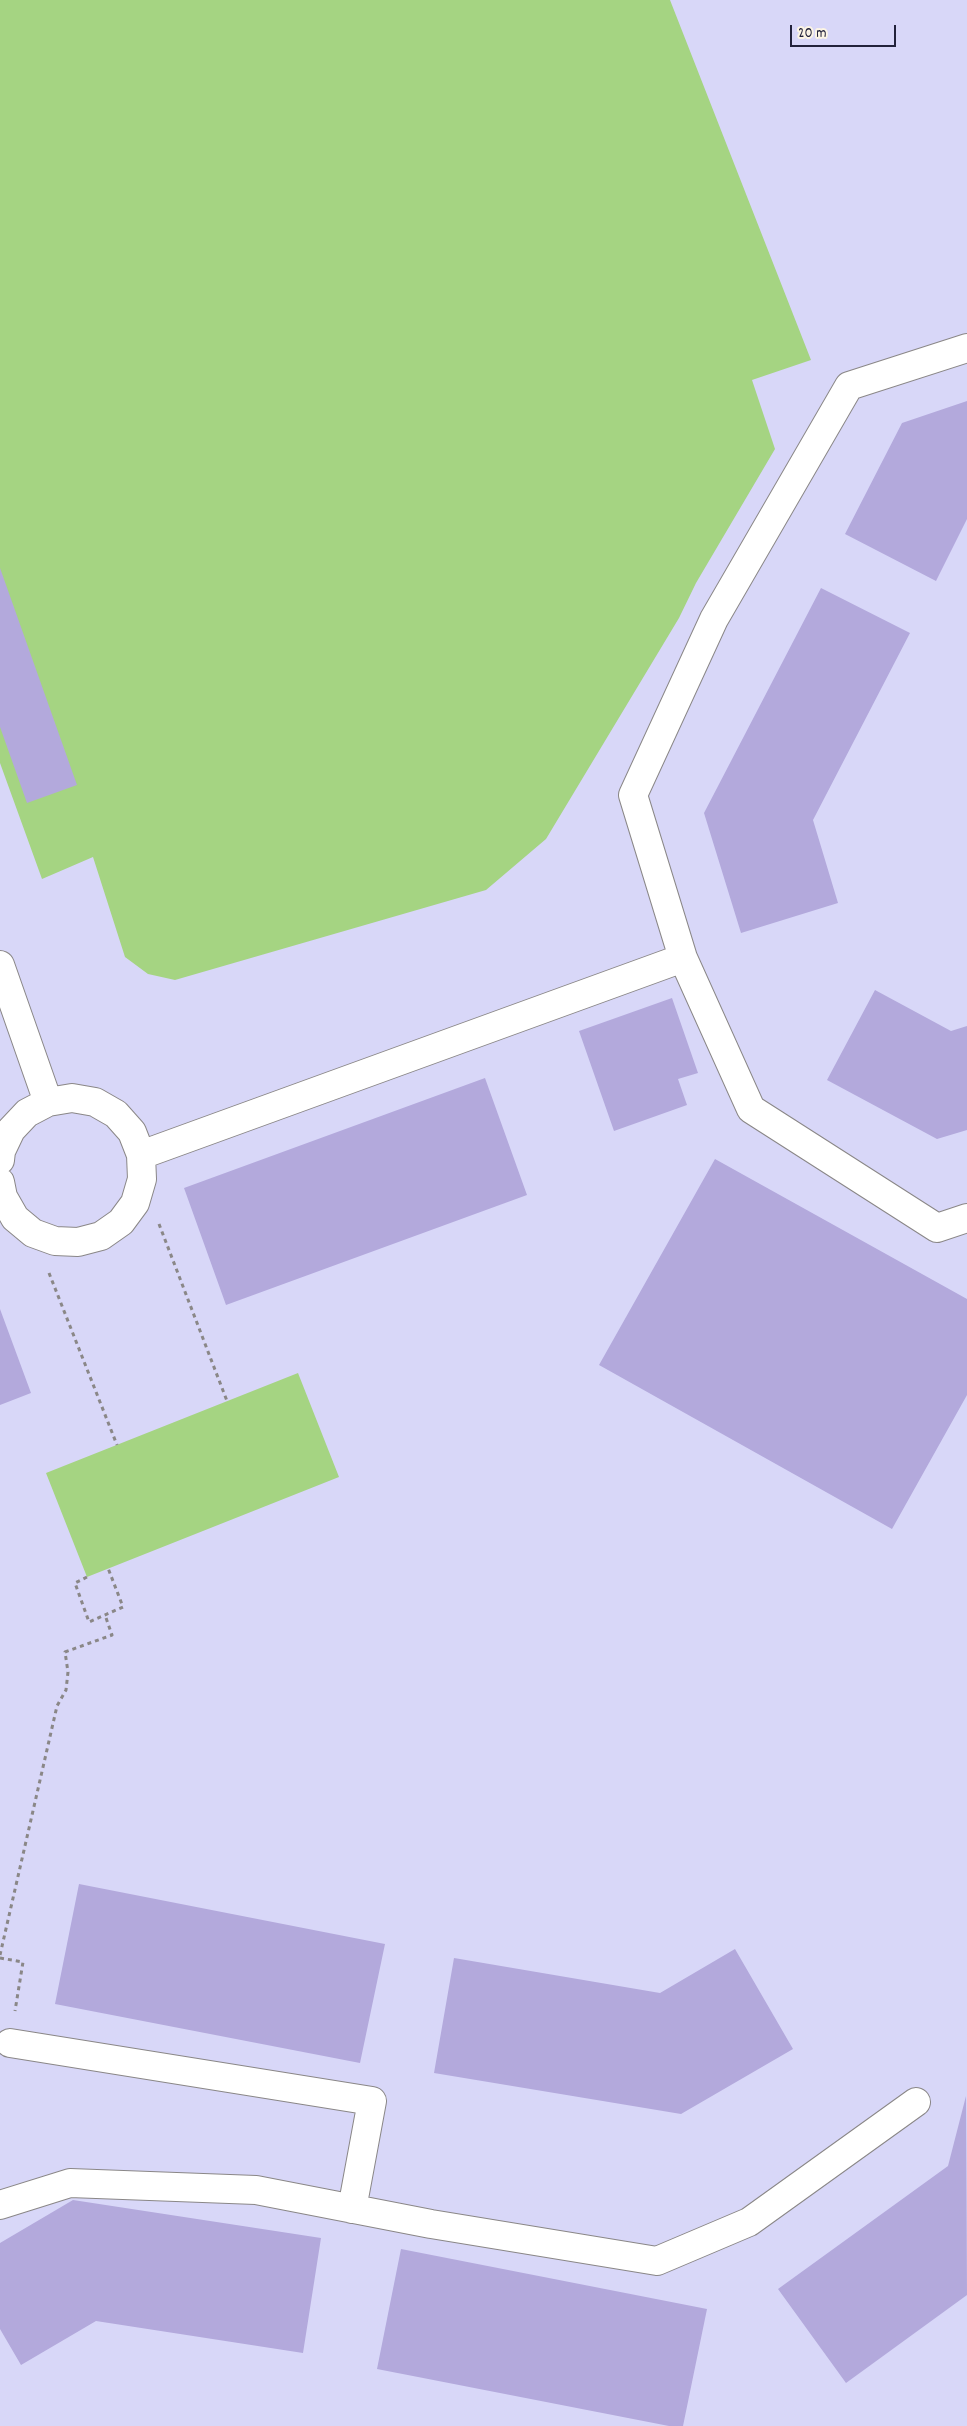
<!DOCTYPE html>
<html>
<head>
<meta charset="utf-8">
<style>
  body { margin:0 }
  #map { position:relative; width:967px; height:2426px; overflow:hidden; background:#f3ecd3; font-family:Dekko,sans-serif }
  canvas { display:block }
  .scale { position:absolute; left:790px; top:25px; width:106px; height:22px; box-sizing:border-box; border:2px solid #22223b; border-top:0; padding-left:6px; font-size:15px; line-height:18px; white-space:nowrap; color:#22223b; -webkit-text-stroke:4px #fcf5e5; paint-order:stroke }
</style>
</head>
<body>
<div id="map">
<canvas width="967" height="2426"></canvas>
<div class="scale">20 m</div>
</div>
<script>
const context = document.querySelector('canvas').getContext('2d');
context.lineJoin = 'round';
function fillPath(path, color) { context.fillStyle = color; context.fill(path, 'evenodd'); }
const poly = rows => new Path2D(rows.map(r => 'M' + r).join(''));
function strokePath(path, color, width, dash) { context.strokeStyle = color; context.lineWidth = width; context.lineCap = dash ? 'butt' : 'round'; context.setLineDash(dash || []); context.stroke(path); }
fillPath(poly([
  [0,0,967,0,967,2426,0,2426]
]), '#d8d7f8');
fillPath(poly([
  [0,0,670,0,811,360,752,380,775,449,696,583,679,618,546,839,486,890,175,980,148,974,125,957,93,857,42,879,0,763],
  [298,1373,339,1477,87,1577,46,1473]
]), '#a5d482');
fillPath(poly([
  [967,401,967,519,936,581,845,534,902,423],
  [0,568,77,785,27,803,0,727],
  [821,588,910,633,813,820,838,903,741,933,704,813],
  [875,990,951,1031,967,1026,967,1130,937,1139,827,1080],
  [672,998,698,1073,678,1079,687,1105,614,1131,579,1031],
  [485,1078,527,1195,226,1305,184,1188],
  [715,1159,967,1299,967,1395,892,1529,599,1365],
  [0,1309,31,1393,0,1405],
  [79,1884,385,1944,360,2063,55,2004],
  [735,1949,793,2049,681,2114,434,2073,454,1958,660,1993],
  [966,2096,967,2295,846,2383,778,2289,948,2166],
  [73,2200,321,2238,303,2353,96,2321,21,2365,0,2329,0,2243],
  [401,2249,707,2309,683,2426,669,2426,377,2369]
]), '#b3a9dc');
const minor = poly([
  [683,958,751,1109,937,1228,967,1218],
  [0,965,48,1102],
  [141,1155,683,958,633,795,714,619,849,386,967,348],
  [0,1160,1,1151,11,1130,27,1113,48,1102,72,1098,95,1102,116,1114,132,1132,141,1155,142,1179,135,1203,121,1222,101,1236,78,1242,55,1241,33,1233,15,1218,3,1197,0,1182],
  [10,2043,372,2101,352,2209],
  [0,2205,70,2183,256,2190,431,2224,657,2261,749,2222,916,2102]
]);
strokePath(minor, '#8a8787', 30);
strokePath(poly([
  [159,1224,227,1401],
  [49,1273,117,1445],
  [87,1577,75,1583,89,1622,123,1607,108,1568],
  [0,1955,57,1706,66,1690,68,1672,65,1652,112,1635,105,1615],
  [0,1958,23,1962,15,2011]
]), '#8a8787', 3, [4, 4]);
strokePath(minor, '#fff', 28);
</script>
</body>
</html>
